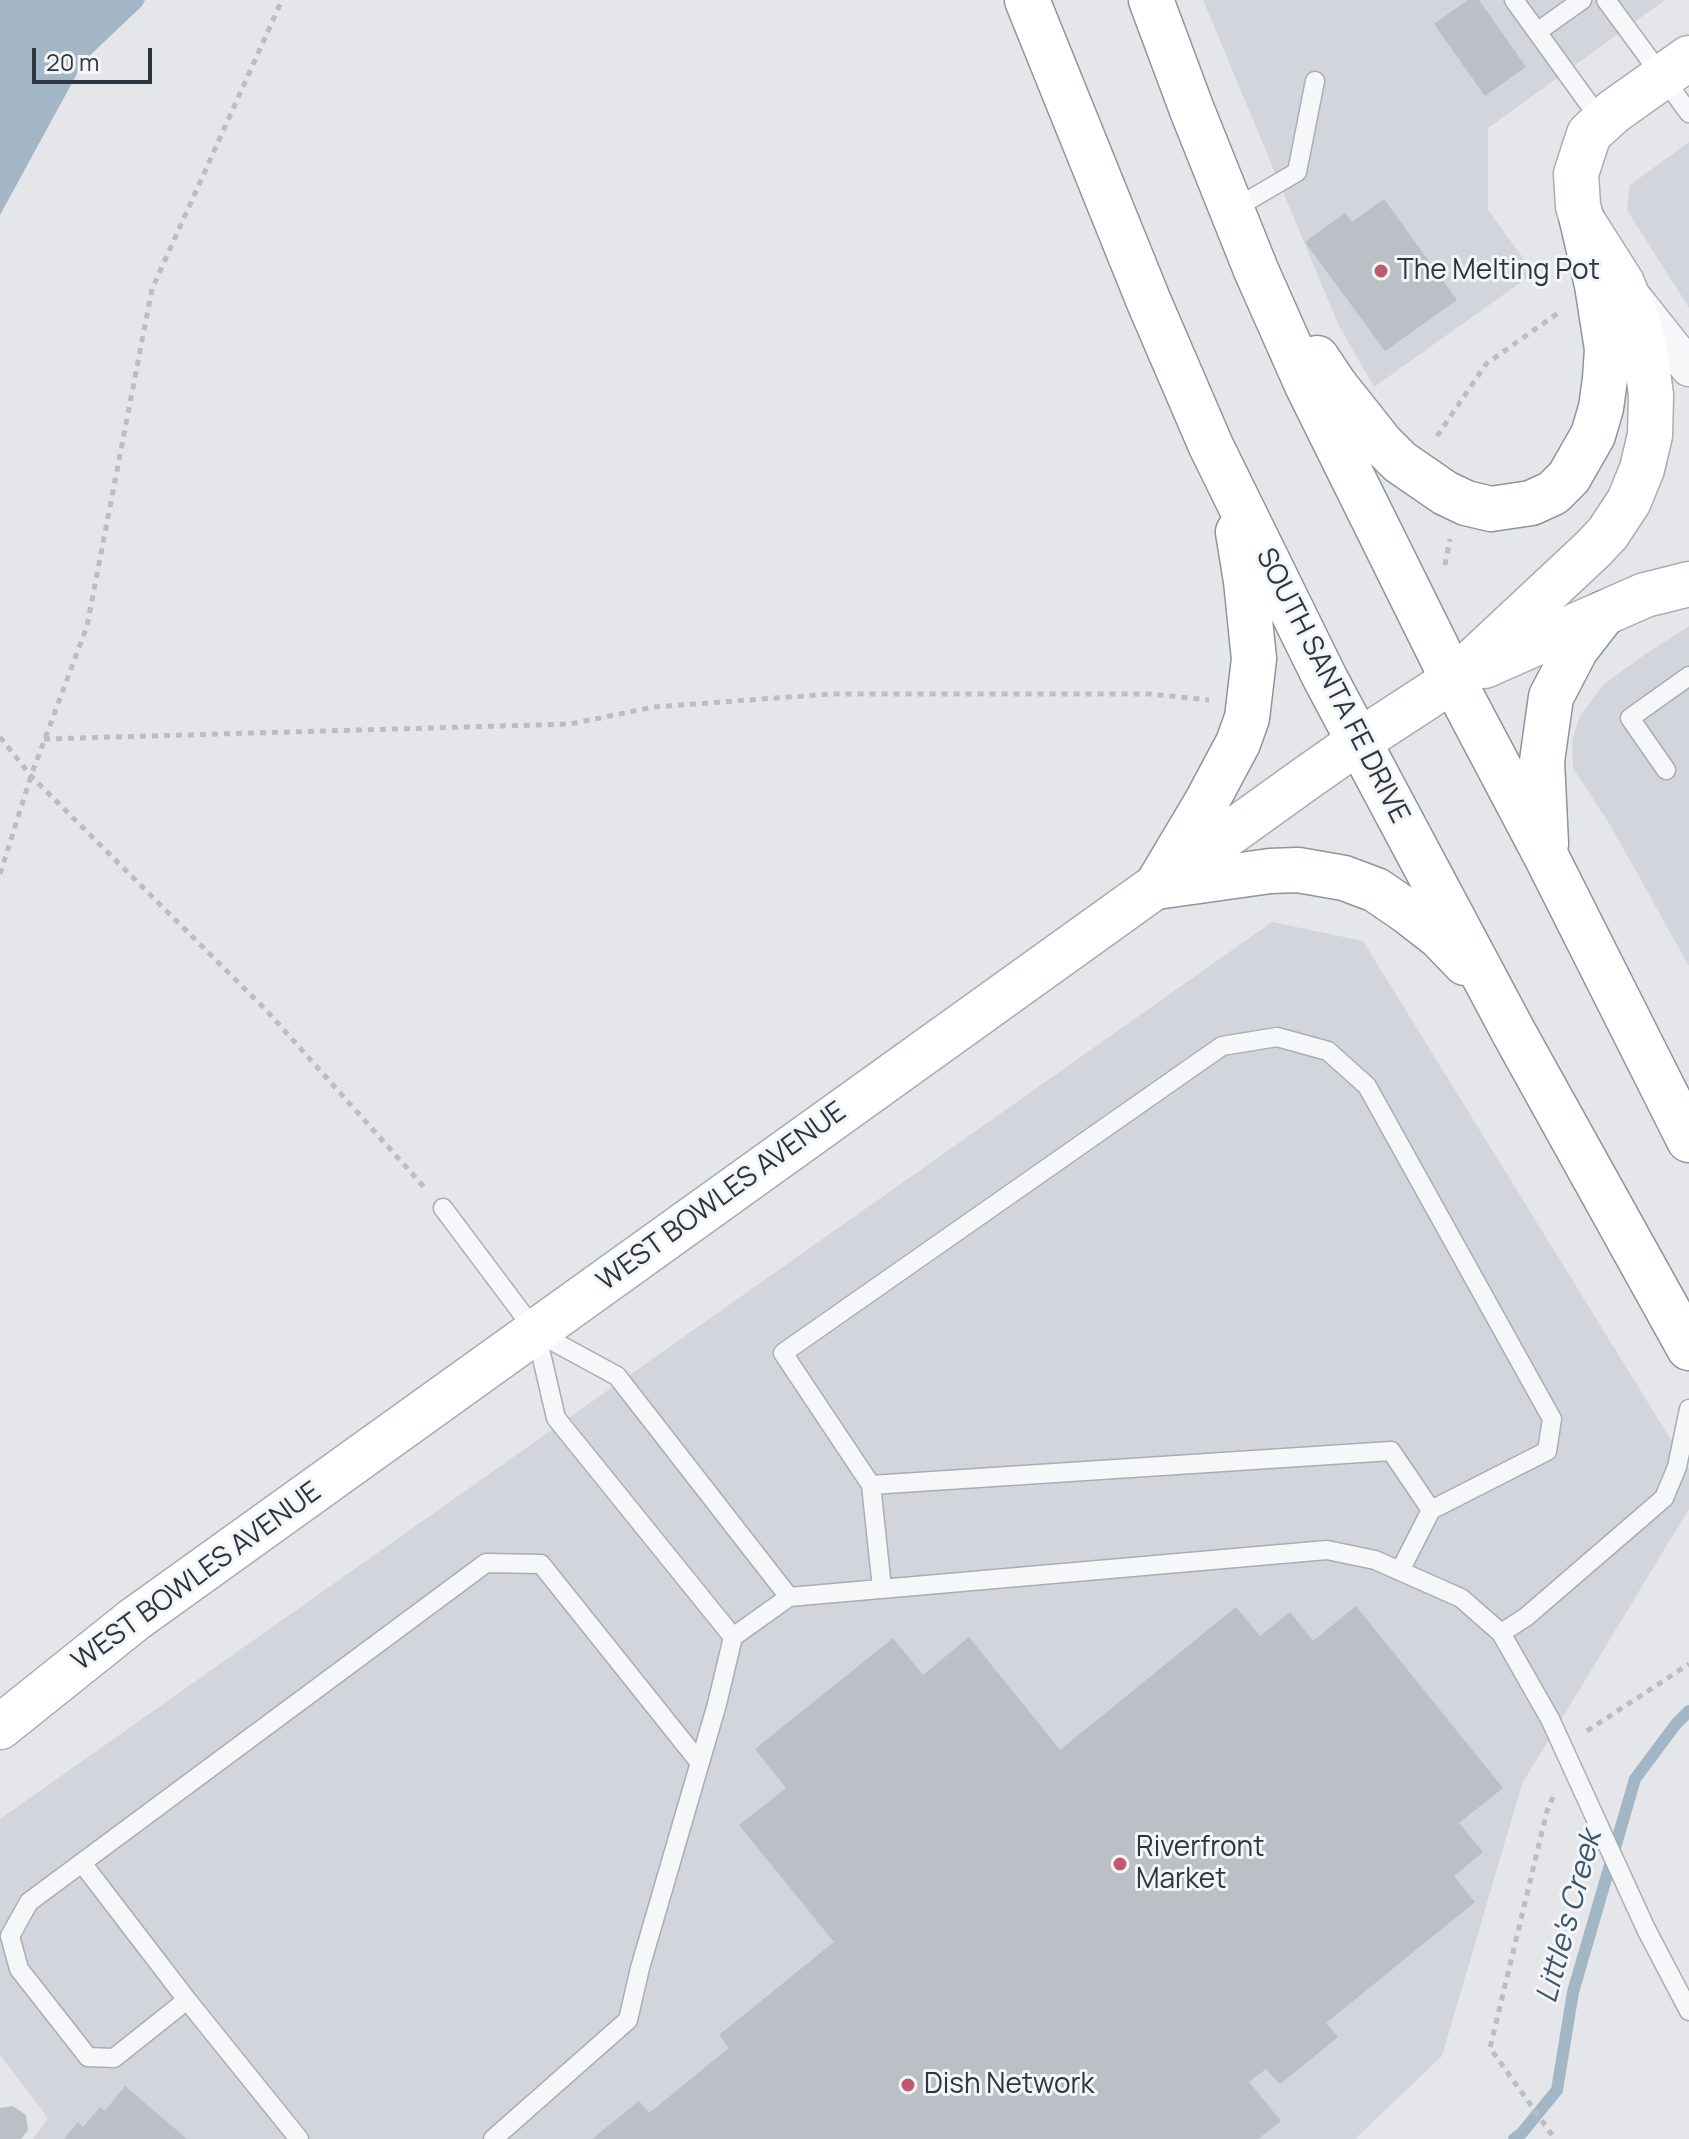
<!DOCTYPE html>
<html>
<head>
<meta charset="utf-8">
<style>
  body { margin:0 }
  #map { position:relative; width:1689px; height:2139px; overflow:hidden; background:#e4e6ea; font-family:Manrope,sans-serif }
  canvas { display:block }
  .scale { position:absolute; left:32px; top:48px; width:120px; height:36px; box-sizing:border-box; border:4px solid #2d3540; border-top:0; padding-left:10px; font-size:24px; line-height:28px; white-space:nowrap; color:#2d3540; -webkit-text-stroke:6px #f3f5f7; paint-order:stroke }
</style>
</head>
<body>
<div id="map">
<canvas width="1689" height="2139"></canvas>
<div class="scale">20 m</div>
</div>
<script>
const context = document.querySelector('canvas').getContext('2d');
context.lineJoin = 'round';
function fillPath(path, color) { context.fillStyle = color; context.fill(path, 'evenodd'); }
const poly = rows => new Path2D(rows.map(r => 'M' + r).join(''));
function strokePath(path, color, width, dash) { context.strokeStyle = color; context.lineWidth = width; context.lineCap = dash ? 'butt' : 'round'; context.setLineDash(dash || []); context.stroke(path); }
function write(font, color, halo, rows, align = 'center') {
  context.font = font + ' Manrope,sans-serif'; context.lineWidth = 6; context.setLineDash([]); context.textBaseline = 'middle'; context.strokeStyle = halo; context.fillStyle = color; for (const [text, x, y, turn = 0] of rows) {
    context.save(); context.translate(x, y); context.rotate((+turn || 0) * Math.PI / 180); context.textAlign = isNaN(turn) ? turn : align; if (halo) context.strokeText(text, 0, 0); context.fillText(text, 0, 0); context.restore();
  }
}
fillPath(poly([
  [1203,0,1665,0,1488,128,1488,210,1534,273,1374,387,1339,326],
  [1689,142,1689,308,1627,210,1630,185],
  [1689,626,1689,966,1610,825,1573,768,1572,740,1580,716,1603,685,1644,655],
  [1272,922,1363,941,1689,1469,1689,1509,1522,1784,1442,2056,1355,2139,33,2139,48,2118,0,2055,0,1819]
]), '#d2d6dc');
fillPath(poly([
  [0,0,145,0,142,6,84,61,0,215]
]), '#a3b6c6');
strokePath(poly([
  [1514,2139,1521,2134,1557,2090,1573,1992,1635,1779,1676,1724,1689,1711]
]), '#a3b6c6', 12);
fillPath(poly([
  [1468,0,1479,0,1526,67,1485,96,1434,24],
  [1384,199,1457,300,1385,351,1305,242,1345,213,1352,222],
  [1356,1606,1503,1788,1459,1823,1483,1852,1454,1876,1475,1902,1326,2023,1338,2037,1280,2084,1266,2069,1249,2082,1281,2121,1258,2139,592,2139,639,2101,649,2113,729,2048,719,2035,834,1942,739,1825,786,1788,755,1749,893,1638,923,1675,969,1637,1060,1750,1236,1607,1260,1636,1290,1612,1313,1641],
  [125,2086,187,2139,64,2139,78,2122,83,2127,100,2107,105,2111],
  [13,2106,26,2115,28,2130,21,2139,0,2139,0,2108]
]), '#bbc0c6');
const service = poly([
  [1514,0,1602,122],
  [1606,0,1689,113],
  [1537,32,1582,0],
  [1232,210,1297,172,1315,81],
  [1666,770,1630,718,1689,676],
  [443,1208,536,1332,556,1418,733,1637],
  [536,1332,617,1376,789,1597],
  [871,1485,882,1588],
  [1400,1571,1431,1510,1547,1451,1552,1419,1367,1086,1328,1051,1277,1037,1222,1046,783,1353,871,1485,1391,1451,1431,1510],
  [1501,1633,1526,1617,1664,1498,1677,1467,1689,1409],
  [82,1863,187,2000],
  [1646,1929,1689,2011],
  [299,2139,187,2000,114,2058,88,2057,19,1969,10,1936,29,1902,486,1563,541,1564,700,1763],
  [493,2139,628,2020,640,1968,717,1704,733,1637,789,1597,1327,1550,1375,1560,1461,1598,1501,1633,1550,1719]
]);
const minor = poly([
  [1635,300,1689,368]
]);
const secondary = poly([
  [1484,666,1645,595,1689,584],
  [1453,680,1593,549,1608,533,1629,501,1642,469,1650,435,1651,395,1645,351,1638,322,1622,283,1582,220,1578,206,1576,174,1589,134,1613,112,1689,58]
]);
const primary = poly([
  [0,1727,135,1619,1308,777,1358,742,1453,680]
]);
const trunk = poly([
  [1027,0,1149,302,1211,446,1325,678,1514,1033,1689,1348],
  [1151,0,1192,110,1256,270,1307,385,1453,680,1547,858,1689,1140],
  [1317,358,1335,385,1381,443,1400,462,1445,493,1466,503,1491,509,1531,503,1553,493,1569,477,1593,435,1601,408,1605,379,1607,349,1597,285,1582,220],
  [1546,844,1542,761,1551,697,1576,649,1604,613],
  [1156,887,1206,803,1238,743,1247,718,1254,659,1246,581,1238,532],
  [1156,887,1270,871,1298,870,1344,878,1376,890,1408,912,1440,937,1465,963]
]);
strokePath(service, '#a9adb4', 21);
strokePath(minor, '#a9adb4', 39);
strokePath(secondary, '#a9adb4', 47);
strokePath(primary, '#a4acb4', 47);
strokePath(trunk, '#8d959f', 47);
strokePath(poly([
  [1437,436,1486,364,1558,313],
  [1445,565,1450,539],
  [0,737,31,776,267,1011,424,1187],
  [44,739,570,724,654,707,830,694,1150,694,1209,700],
  [0,874,31,776,87,626,152,289,282,0],
  [1587,1731,1689,1664],
  [1553,1797,1547,1811,1490,2048,1555,2139]
]), '#babdc2', 5, [6, 6]);
strokePath(service, '#f6f7f9', 18);
strokePath(minor, '#f6f7f9', 36);
strokePath(secondary, '#fff', 44);
strokePath(primary, '#fff', 44);
strokePath(trunk, '#fff', 44);
const serviceBridge = poly([
  [1550,1719,1646,1929]
]);
strokePath(serviceBridge, '#a9adb4', 21, []);
strokePath(serviceBridge, '#f6f7f9', 18);
for (const [x, y, r, color] of [
  [1381,271,8,"#c0586e"],
  [1120,1864,8,"#c0586e"],
  [908,2085,8,"#c0586e"]
]) { const dot = new Path2D(); dot.arc(x, y, r, 0, 2 * Math.PI); context.fillStyle = color; context.fill(dot); strokePath(dot, '#f3f5f7', 3); }
write('28px', '#2d3540', '#f3f5f7', [
  ["The Melting Pot",1397,271],
  ["Riverfront",1136,1848],
  ["Market",1136,1880],
  ["Dish Network",924,2085]
], 'left');
write('28px', '#2d3540', '#f3f5f7', [
  ["SOUTH SANTA FE DRIVE",1332,686,63],
  ["WEST BOWLES AVENUE",722,1197,-36],
  ["WEST BOWLES AVENUE",197,1577,-36]
]);
write('italic 30px', '#3c5670', '#f3f5f7', [
  ["Little's Creek",1570,1917,-75]
]);
</script>
</body>
</html>
